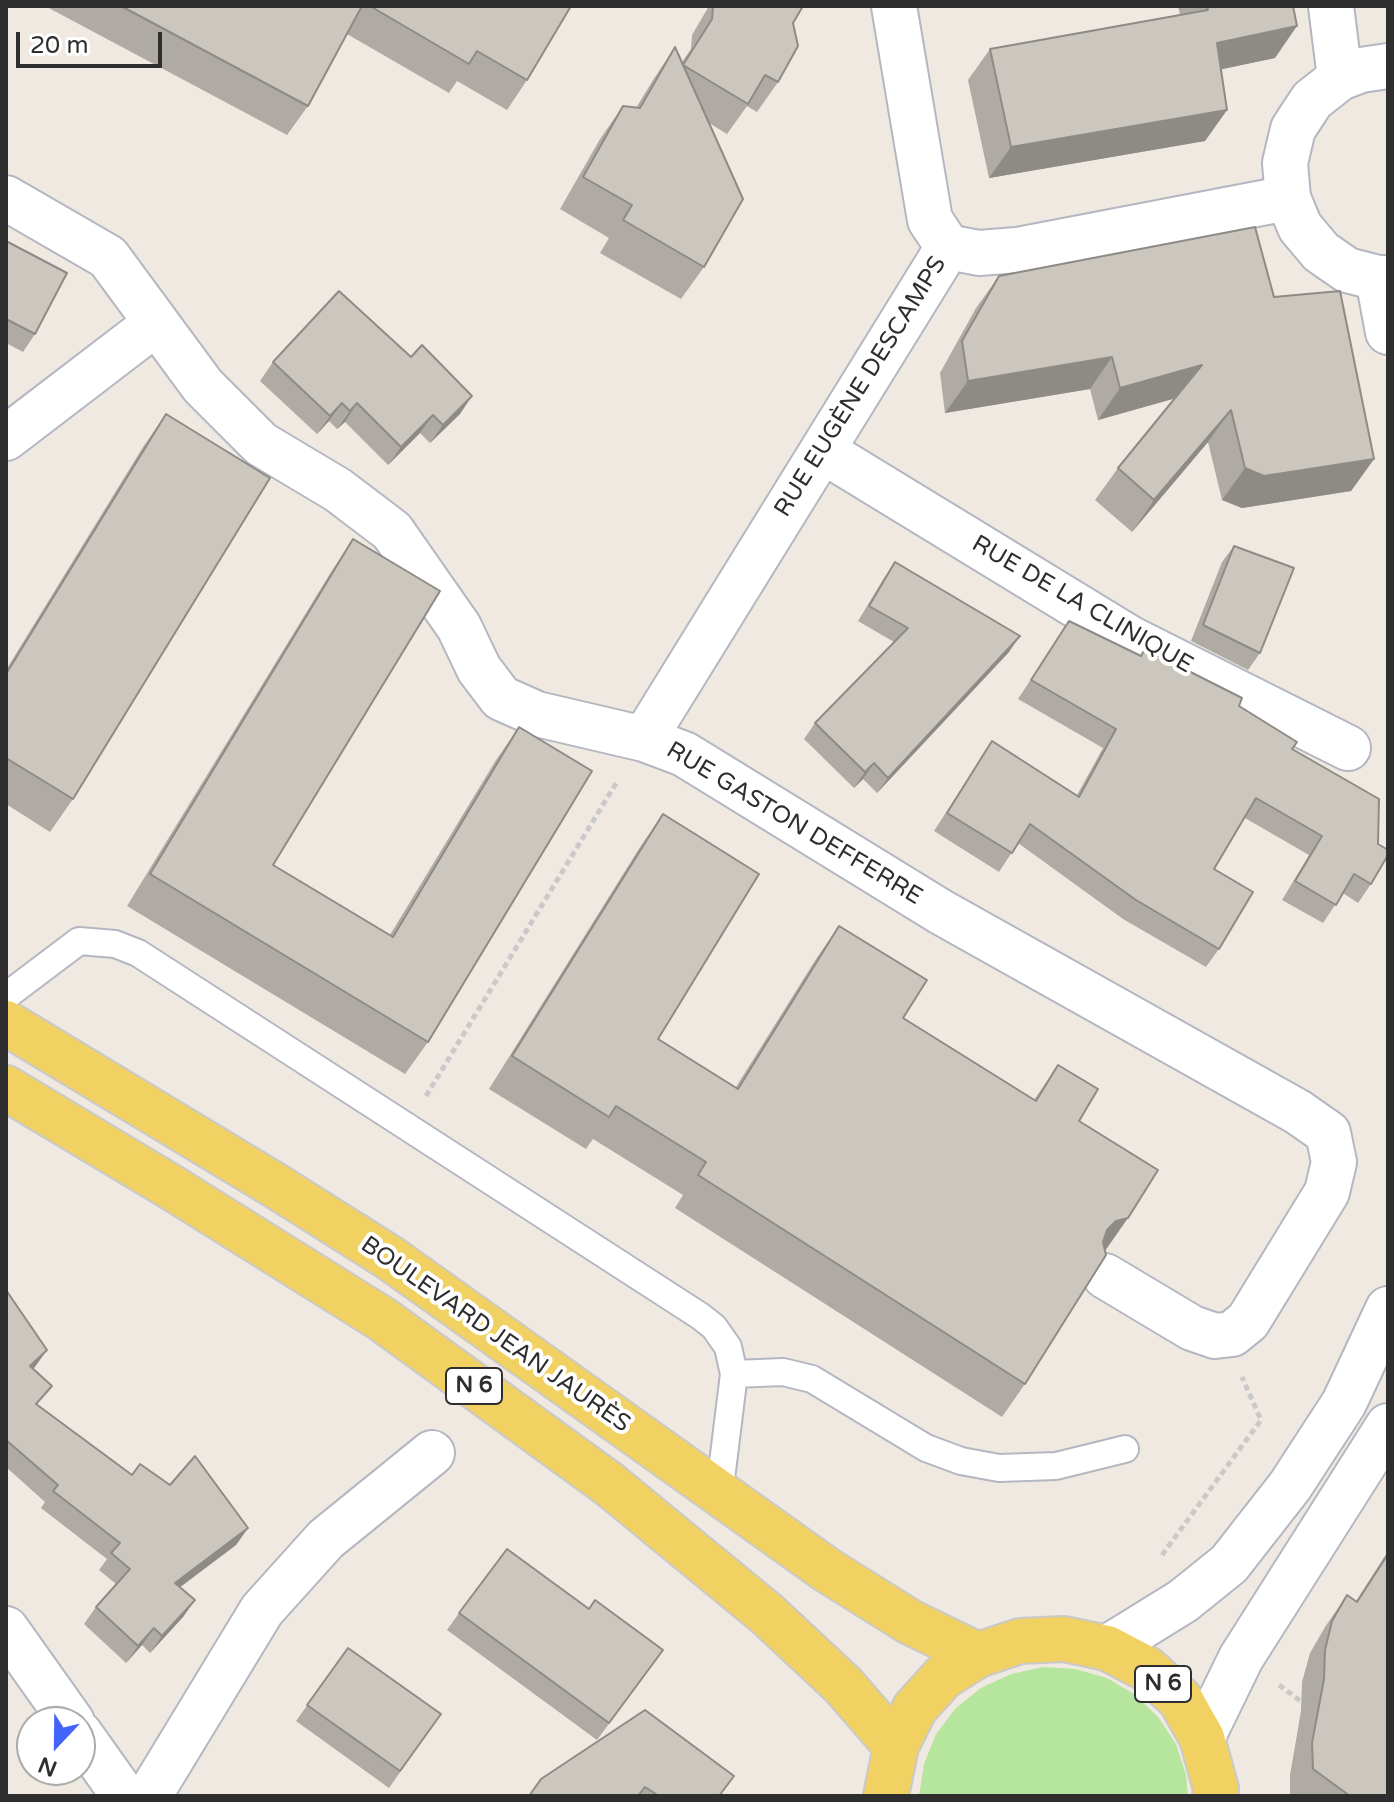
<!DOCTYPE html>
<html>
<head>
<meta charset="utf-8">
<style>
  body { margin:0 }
  #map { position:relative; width:1394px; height:1802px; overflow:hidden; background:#efe9e1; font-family:"Varela Round",sans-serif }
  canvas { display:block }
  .frame { position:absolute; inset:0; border:8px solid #2e2e2e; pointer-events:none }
  .north { position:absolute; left:16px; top:1706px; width:80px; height:80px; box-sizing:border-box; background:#fff; border:2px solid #ababab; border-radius:50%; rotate:202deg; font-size:22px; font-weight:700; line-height:32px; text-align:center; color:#2e2e2e }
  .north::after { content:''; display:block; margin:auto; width:28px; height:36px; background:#4264fb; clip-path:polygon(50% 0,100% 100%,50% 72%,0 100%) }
  .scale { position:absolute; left:16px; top:32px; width:146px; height:36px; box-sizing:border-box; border:4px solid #2e2e2e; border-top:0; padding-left:10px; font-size:24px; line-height:28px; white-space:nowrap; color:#2e2e2e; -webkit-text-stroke:6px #fff; paint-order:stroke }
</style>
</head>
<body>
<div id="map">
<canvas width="1394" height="1802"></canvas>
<div class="frame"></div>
<div class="north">N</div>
<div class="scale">20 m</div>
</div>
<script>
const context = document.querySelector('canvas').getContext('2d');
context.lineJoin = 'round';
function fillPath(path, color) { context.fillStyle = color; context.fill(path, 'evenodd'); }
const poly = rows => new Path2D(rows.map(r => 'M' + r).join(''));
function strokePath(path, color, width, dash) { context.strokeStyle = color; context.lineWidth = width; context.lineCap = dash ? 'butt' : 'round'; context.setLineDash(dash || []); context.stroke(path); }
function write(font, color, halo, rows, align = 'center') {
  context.font = font + ' "Varela Round",sans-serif'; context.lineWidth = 8; context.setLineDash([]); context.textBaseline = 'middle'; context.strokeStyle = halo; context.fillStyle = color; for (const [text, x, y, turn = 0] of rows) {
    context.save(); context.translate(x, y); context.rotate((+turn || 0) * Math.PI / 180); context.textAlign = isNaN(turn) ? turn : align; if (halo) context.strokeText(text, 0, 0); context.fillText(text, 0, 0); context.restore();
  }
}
fillPath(poly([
  [1043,1667,1075,1669,1107,1678,1134,1694,1158,1717,1176,1744,1186,1775,1188,1796,919,1796,924,1764,936,1734,956,1708,981,1688,1011,1674]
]), '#b6e59e');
const service = poly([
  [6,996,79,941,115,944,138,953,700,1316,714,1327,728,1347,734,1374,719,1495],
  [734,1374,783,1372,812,1379,926,1448,961,1461,999,1468,1056,1466,1125,1449]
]);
const minor = poly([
  [894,6,930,220,948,247],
  [6,198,108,257,203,386,261,444,338,490,392,531,459,627,479,669,501,698,537,714,644,739,684,754,941,912,1298,1112,1328,1133,1334,1162,1327,1192,1248,1321,1232,1334,1215,1336,1192,1328,1105,1276],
  [948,247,979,253,1017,250,1288,198],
  [6,438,155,324],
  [823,451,1131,639,1348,748],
  [644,739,948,247],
  [6,1629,72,1722],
  [80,1734,124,1796],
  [149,1796,262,1610,326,1539,432,1453]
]);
const tertiary = poly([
  [1331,6,1340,78],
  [1388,66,1361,70,1340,78,1312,100,1293,129,1285,163,1288,198,1300,227,1321,252,1347,270,1378,278,1388,278],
  [1378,278,1388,332],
  [1107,1648,1183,1601,1229,1564,1290,1486,1344,1403,1388,1309],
  [1202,1738,1241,1658,1388,1426]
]);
const primary = poly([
  [6,1023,276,1186,390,1258,827,1570,910,1622,978,1655],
  [6,1088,171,1187,382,1319,609,1484,767,1614,843,1685,896,1746],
  [886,1796,896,1746,915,1708,943,1677,978,1655,1020,1641,1064,1639,1107,1648,1147,1669,1180,1699,1202,1738,1216,1789,1215,1796]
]);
strokePath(service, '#b4b7c1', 30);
strokePath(minor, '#b4b7c1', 48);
strokePath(tertiary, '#b4b7c1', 48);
strokePath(primary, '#c9c9c9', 48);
strokePath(poly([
  [426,1096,618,780],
  [1162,1555,1261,1420,1242,1377],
  [1279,1685,1306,1705]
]), '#c9c9c9', 5, [6, 4]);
strokePath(service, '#fff', 26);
strokePath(minor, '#fff', 44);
strokePath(tertiary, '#fff', 44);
strokePath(primary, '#f2d163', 44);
fillPath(poly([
  [45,6,571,6,527,80,507,110,457,81,449,93,347,34,308,106,287,135],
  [709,6,803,6,793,23,778,82,757,112,747,106,727,134,709,123,704,267,681,299,600,253,609,238,560,209,600,139,623,106,636,108,653,80,675,47,682,62,691,49,692,35],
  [1178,6,1293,6,1275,58,1220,69,1227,110,1205,141,989,178,968,80,990,49,1180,15],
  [6,241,35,334,23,352,6,343],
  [999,276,1274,297,1374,459,1351,491,1242,508,1222,500,1208,442,1132,532,1095,500,1118,468,1175,398,1098,420,1090,389,945,413,940,373,976,308],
  [273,362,460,414,430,443,420,433,388,465,345,422,337,429,329,421,317,434,260,381],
  [166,414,73,799,50,832,6,804,6,670,143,447],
  [353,539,273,865,390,935,496,760,519,727,428,1042,405,1074,127,906,331,572],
  [1234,546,1260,653,1248,670,1191,641,1222,562],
  [895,562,1009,652,877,793,863,779,854,788,804,739,815,723,894,642,858,621,884,578],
  [1069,621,1140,656,1145,649,1239,706,1292,749,1371,884,1358,903,1343,893,1323,923,1282,900,1309,855,1245,818,1214,869,1219,949,1206,967,1123,919,1018,843,999,872,934,831,992,741,1077,795,1103,748,1018,699],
  [663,814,658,1039,736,1087,816,959,839,926,903,1018,1034,1100,1058,1065,1079,1121,1105,1251,1025,1384,1002,1417,675,1208,683,1195,593,1139,586,1149,489,1089,640,847],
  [6,1290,33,1368,38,1405,132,1475,170,1485,248,1528,236,1545,180,1587,195,1600,183,1617,150,1653,142,1645,126,1663,84,1624,96,1607,116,1584,99,1570,107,1559,41,1508,45,1502,6,1467],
  [1388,1551,1388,1796,1290,1796,1290,1775,1301,1711,1302,1682,1310,1653,1325,1627,1347,1595,1356,1601],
  [459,1613,651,1667,597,1740,447,1630],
  [348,1648,441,1714,389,1788,296,1721],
  [645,1710,719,1796,529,1796]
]), '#afaba4');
fillPath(poly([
  [1297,26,1275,58,1195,75,1217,43],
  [1227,110,1205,141,989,178,1011,147],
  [1112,357,1090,389,945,413,968,381],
  [1202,365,1180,397,1098,420,1120,388],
  [472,396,460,414,430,443,443,425],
  [342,403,329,421,317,434,330,416],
  [357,403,345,422,337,429,350,411],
  [1231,410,1208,442,1132,532,1154,500],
  [433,415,420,433,388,465,401,447],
  [1374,459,1351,491,1242,508,1222,500,1245,468],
  [1020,636,1009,652,877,793,888,778],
  [874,763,863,779,854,788,865,772],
  [1128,1218,1105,1251,1094,1254,1107,1230,1116,1221],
  [47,1350,35,1367,18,1383,30,1366],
  [248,1528,236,1545,163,1600,175,1583],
  [195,1600,183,1617,150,1653,162,1636],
  [154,1628,142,1645,126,1663,138,1646]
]), '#8e8b86');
const building = poly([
  [121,6,362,6,308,106,121,6],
  [370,6,571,6,527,80,477,51,469,64,370,6],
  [713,6,803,6,793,23,798,46,778,82,765,75,748,104,683,65,712,19,713,6],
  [1207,6,1293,6,1297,26,1217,43,1227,110,1011,147,990,49,1208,10,1207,6],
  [675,47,743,199,704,267,623,220,632,205,583,177,623,106,640,108,675,47],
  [1255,227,1274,297,1340,291,1374,459,1264,476,1245,468,1231,410,1154,500,1118,468,1202,365,1120,388,1112,357,968,381,962,341,999,276,1255,227],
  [6,241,67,273,35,334,6,319,6,241],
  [339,291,411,357,422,345,472,396,443,425,433,415,401,447,357,403,350,411,342,403,330,416,273,362,339,291],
  [166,414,270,478,73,799,6,758,6,674,166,414],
  [353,539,440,591,273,865,393,937,519,727,592,771,428,1042,150,874,353,539],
  [1234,546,1294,568,1260,653,1203,625,1234,546],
  [895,562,1020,636,888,778,874,763,865,772,815,723,908,628,869,606,895,562],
  [1069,621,1141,656,1145,649,1242,698,1239,706,1297,742,1292,749,1379,799,1378,844,1388,850,1388,855,1371,884,1354,874,1336,905,1295,881,1322,836,1256,798,1214,869,1253,892,1219,949,1136,900,1030,824,1012,853,947,813,992,741,1079,797,1116,729,1031,680,1069,621],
  [663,814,759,874,658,1039,738,1089,839,926,927,980,903,1018,1036,1101,1058,1065,1098,1089,1079,1121,1158,1170,1128,1218,1116,1221,1107,1230,1103,1242,1106,1255,1025,1384,698,1175,706,1162,616,1106,609,1117,512,1056,663,814],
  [6,1290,47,1350,30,1366,52,1386,36,1404,132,1475,140,1464,170,1485,195,1456,248,1528,175,1583,195,1600,162,1636,154,1628,138,1646,96,1607,130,1569,111,1553,120,1543,53,1491,58,1485,6,1440,6,1290],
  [507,1549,589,1609,595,1600,663,1650,609,1723,459,1613,507,1549],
  [1388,1554,1388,1796,1350,1796,1313,1769,1312,1743,1324,1679,1325,1650,1332,1621,1347,1595,1357,1602,1388,1554],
  [348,1648,441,1714,400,1771,307,1705,348,1648],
  [645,1710,734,1776,719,1796,659,1796,645,1787,638,1796,529,1796,541,1779,645,1710]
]);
fillPath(building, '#cbc7bf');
strokePath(building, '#8e8b86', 2);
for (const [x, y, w] of [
  [474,1386,56],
  [1163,1684,56]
]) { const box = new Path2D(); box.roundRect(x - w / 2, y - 18, w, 36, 6); context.fillStyle = '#fff'; context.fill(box); strokePath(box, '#2e2e2e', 2); }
write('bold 22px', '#2e2e2e', null, [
  ["N 6",474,1386],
  ["N 6",1163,1684]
]);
write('24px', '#2e2e2e', '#fff', [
  ["RUE EUGÈNE DESCAMPS",861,387,-58],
  ["RUE DE LA CLINIQUE",1082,605,30],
  ["RUE GASTON DEFFERRE",794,824,31],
  ["BOULEVARD JEAN JAURÈS",495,1335,35]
]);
</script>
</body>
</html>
